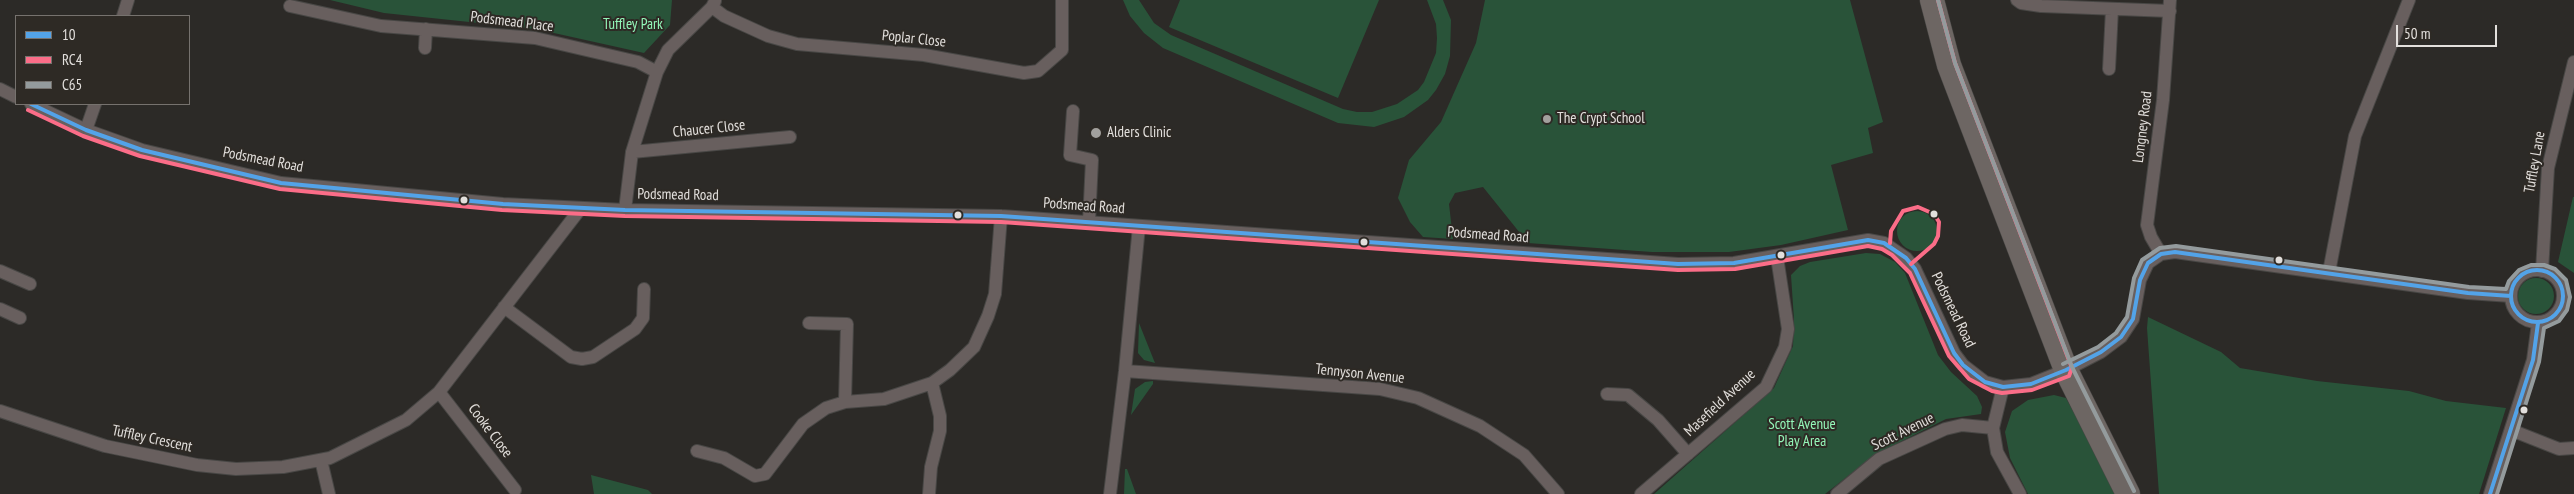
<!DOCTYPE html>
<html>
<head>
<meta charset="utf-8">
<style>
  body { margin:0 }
  #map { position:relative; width:2574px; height:494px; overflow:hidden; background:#2c2a27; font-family:"PT Sans Narrow",sans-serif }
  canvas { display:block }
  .legend { position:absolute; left:15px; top:15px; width:175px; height:90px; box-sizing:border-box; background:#2e2a25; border:1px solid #76726e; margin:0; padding:6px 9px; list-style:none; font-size:15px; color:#e2dfdc }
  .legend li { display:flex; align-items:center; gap:10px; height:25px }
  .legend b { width:25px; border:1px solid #76726e }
  .scale { position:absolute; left:2396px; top:25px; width:101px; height:22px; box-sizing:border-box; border:2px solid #e2dfdc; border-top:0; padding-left:6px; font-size:15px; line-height:18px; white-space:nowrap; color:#e2dfdc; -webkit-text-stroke:4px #2e2a25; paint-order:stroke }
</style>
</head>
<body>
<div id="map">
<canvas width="2574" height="494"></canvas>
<ul class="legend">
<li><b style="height:6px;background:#53a3e8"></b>10</li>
<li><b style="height:6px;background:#fb6d88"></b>RC4</li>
<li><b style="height:6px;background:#949b9d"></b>C65</li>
</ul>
<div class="scale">50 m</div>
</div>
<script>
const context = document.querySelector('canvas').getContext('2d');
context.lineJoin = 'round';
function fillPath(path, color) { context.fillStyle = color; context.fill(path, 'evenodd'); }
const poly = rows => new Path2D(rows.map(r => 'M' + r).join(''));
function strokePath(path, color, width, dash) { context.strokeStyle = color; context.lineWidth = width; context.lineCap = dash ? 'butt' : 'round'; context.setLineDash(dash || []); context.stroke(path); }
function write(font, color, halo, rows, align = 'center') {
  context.font = font + ' "PT Sans Narrow",sans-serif'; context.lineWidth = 4; context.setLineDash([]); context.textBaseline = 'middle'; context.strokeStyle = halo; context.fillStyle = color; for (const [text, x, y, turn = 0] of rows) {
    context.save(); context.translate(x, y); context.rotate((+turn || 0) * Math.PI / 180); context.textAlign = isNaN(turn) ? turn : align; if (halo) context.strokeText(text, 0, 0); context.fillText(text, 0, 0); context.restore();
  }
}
fillPath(poly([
  [330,0,672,0,670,25,644,53,536,29,384,13],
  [1123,0,1139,0,1154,23,1171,35,1343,109,1357,112,1372,112,1397,104,1418,90,1424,82,1436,53,1437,38,1436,24,1427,0,1443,0,1451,20,1450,56,1445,74,1436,90,1428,100,1404,117,1374,127,1338,123,1163,48,1144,33,1130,16],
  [1180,0,1379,0,1338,98,1169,27],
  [1485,0,1850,0,1883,122,1868,128,1873,153,1831,165,1848,230,1781,245,1729,252,1652,252,1528,243,1483,187,1455,193,1449,204,1453,239,1423,237,1410,222,1398,198,1409,160,1441,122,1476,43],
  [2573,197,2574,197,2574,273,2558,262],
  '1897 231a20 20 0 1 1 40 0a20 20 0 1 1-40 0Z',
  [1866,253,1880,254,1895,262,1905,273,1938,355,1951,372,1977,396,1982,407,1981,414,1946,419,1876,454,1825,494,1654,494,1774,388,1793,346,1794,320,1791,275,1800,266,1810,262],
  '2518 296a18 18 0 1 1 36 0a18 18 0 1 1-36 0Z',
  [2148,317,2221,352,2240,368,2317,381,2409,391,2446,401,2506,408,2479,494,2159,494,2147,328],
  [1139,323,1155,363,1144,360,1138,353],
  [1153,381,1153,384,1131,415,1135,389,1145,382],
  [2054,395,2066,398,2118,494,2028,494,2010,458,2005,432,2012,411,2028,400],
  [1125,469,1127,469,1136,494,1124,494],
  [591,475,648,490,652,494,594,494]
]), '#295339');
const street = poly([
  [2017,0,2021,3,2041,6,2170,11],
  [290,6,381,26,535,38,638,62,657,72,632,152,625,210],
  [712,7,724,16,768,36,797,44,924,55,1024,73,1038,71,1062,50,1062,0],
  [123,16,128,0],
  [425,48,426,29],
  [2109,69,2112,9],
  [657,72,668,50,712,7,715,1],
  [0,89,16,97],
  [31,104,86,130,142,150,281,183,503,204,625,210,1001,216,1678,264,1734,263,1868,240,1884,243,1906,258,1915,269,1954,353,1963,365,1985,382,2003,387,2031,384,2066,370,2101,352,2121,337,2133,319,2140,280,2148,263,2161,254,2175,252,2468,293,2511,296],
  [1073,111,1070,155,1092,160,1089,222],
  [86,130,95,104],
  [632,152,790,137],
  [2161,254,2151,237,2147,225,2163,100,2170,0],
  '2511 296a26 26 0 1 1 52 0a26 26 0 1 1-52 0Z',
  [0,271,30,284],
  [2542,271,2548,168,2574,62],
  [2329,272,2355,136,2409,0],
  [504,307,571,357,582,359,593,357,635,329,643,318,644,289],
  [0,309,20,318],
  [809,323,847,324,845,402],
  [1125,371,1380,389,1418,398,1480,426,1524,455,1558,494],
  [2003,387,1993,428,1997,452,2020,494],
  [439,392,515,490],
  [1607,394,1628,395,1658,420,1688,454],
  [0,411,105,446,197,465,236,469,283,467,330,458,406,420,439,392,581,208],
  [2511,430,2559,449,2574,448],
  [697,451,724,458,755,476,765,474,803,424,826,408,845,402,884,399,932,383,950,370,974,347,988,316,995,294,1001,216],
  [321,460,329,494],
  [929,494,931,467,940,431,940,416,932,383],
  [1110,494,1125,371,1139,226],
  [1641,494,1766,387,1785,347,1788,329,1777,257],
  [1837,494,1879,459,1945,429,1962,425,1993,428],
  [2490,494,2533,360,2538,323]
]);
const highway = poly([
  [1932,0,1949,65,2066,370,2128,494]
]);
strokePath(street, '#484745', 14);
strokePath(highway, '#484745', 25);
strokePath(street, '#685f5e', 12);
strokePath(highway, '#6d6663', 24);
strokePath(poly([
  [31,104,86,130,142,150,281,183,503,204,625,210,1001,216,1678,264,1734,263,1868,240,1884,243,1906,258,1915,269,1954,353,1963,365,1985,382,2003,387,2031,384,2066,370,2101,352,2121,337,2133,319,2140,280,2148,263,2161,254,2175,252,2468,293,2511,296],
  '2511 296a26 26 0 1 1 52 0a26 26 0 1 1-52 0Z',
  [2490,494,2533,360,2538,323]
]), '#53a3e8', 4);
strokePath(poly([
  [28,110,83,136,140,156,280,189,502,210,625,216,1001,222,1678,270,1735,269,1868,246,1882,249,1892,255,1910,273,1949,356,1969,379,1992,391,2002,393,2032,390,2069,376,2072,368,1955,63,1938,0],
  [1890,243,1891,231,1903,211,1918,207,1934,214,1939,222,1938,236,1934,244,1911,264]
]), '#fb6d88', 4);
strokePath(poly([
  [1938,0,1955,63,2072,367,2134,491],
  [2063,364,2098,347,2116,333,2127,317,2134,278,2142,260,2160,248,2176,246,2469,287,2506,289,2509,281,2519,270,2531,265,2544,265,2555,269,2566,280,2570,297,2567,310,2559,321,2544,328,2539,362,2497,494]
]), '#949b9d', 4);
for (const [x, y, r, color] of [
  [1547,119,5,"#a2a09d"],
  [1096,133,6,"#a2a09d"],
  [464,200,4.5,"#e2dfdc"],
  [1934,214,4.5,"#e2dfdc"],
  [958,215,4.5,"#e2dfdc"],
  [1364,242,4.5,"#e2dfdc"],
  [1781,255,4.5,"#e2dfdc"],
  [2279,260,4.5,"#e2dfdc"],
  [2524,410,4.5,"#e2dfdc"]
]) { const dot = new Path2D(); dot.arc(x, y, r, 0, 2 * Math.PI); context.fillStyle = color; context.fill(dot); strokePath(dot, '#2e2a25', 2); }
write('15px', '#e2dfdc', '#2e2a25', [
  ["Podsmead Place",512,22,7],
  ["Poplar Close",914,39,6],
  ["Longney Road",2143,127,-83],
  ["Chaucer Close",709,129,-6],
  ["Podsmead Road",263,160,11],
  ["Tuffley Lane",2535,162,-80],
  ["Podsmead Road",678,195,1],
  ["Podsmead Road",1084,206,4],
  ["Podsmead Road",1488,235,4],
  ["Podsmead Road",1953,310,64],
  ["Tennyson Avenue",1360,374,6],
  ["Masefield Avenue",1720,403,-43],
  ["Cooke Close",490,431,53],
  ["Scott Avenue",1903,432,-26],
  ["Tuffley Crescent",152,439,12]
]);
write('15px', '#93f6b8', '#2e2a25', [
  ["Tuffley Park",633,25],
  ["Scott Avenue",1802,425],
  ["Play Area",1802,442]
]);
write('15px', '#e2dfdc', '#2e2a25', [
  ["The Crypt School",1557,119],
  ["Alders Clinic",1107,133]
], 'left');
</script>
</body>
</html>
